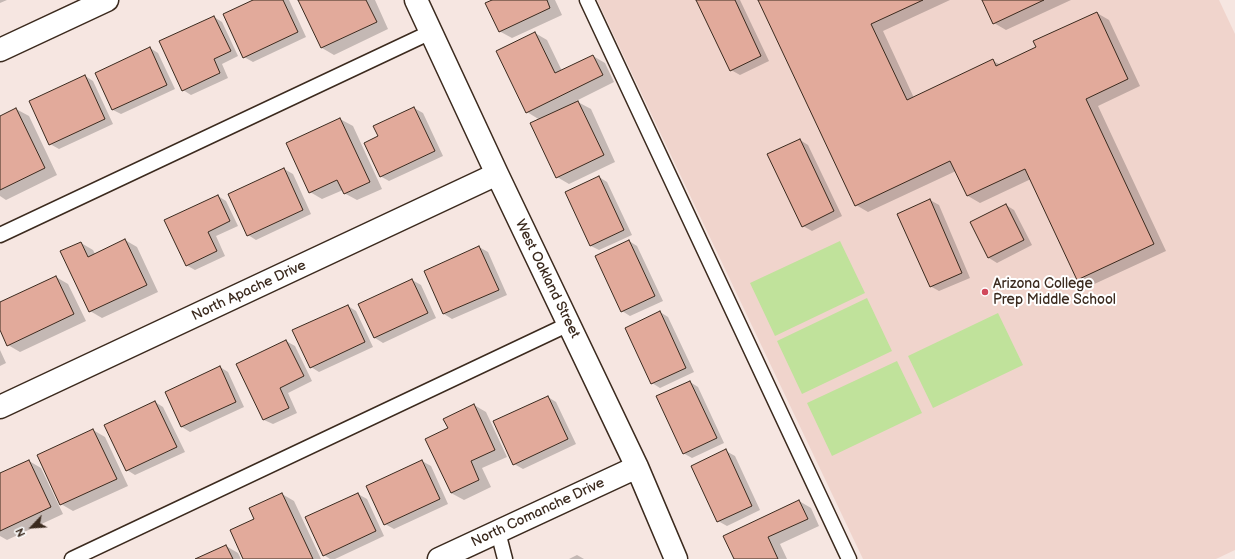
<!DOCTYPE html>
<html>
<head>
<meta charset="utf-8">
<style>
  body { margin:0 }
  #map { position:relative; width:1235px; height:559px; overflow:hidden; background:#f6e6e1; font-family:"Balsamiq Sans",sans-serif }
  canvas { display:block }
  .north { position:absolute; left:12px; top:507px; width:40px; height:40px; -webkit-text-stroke:3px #fff; paint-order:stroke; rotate:245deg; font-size:11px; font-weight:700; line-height:16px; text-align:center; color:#3b2a1e }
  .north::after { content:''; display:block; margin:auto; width:14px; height:18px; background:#3b2a1e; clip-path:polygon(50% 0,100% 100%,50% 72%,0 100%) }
</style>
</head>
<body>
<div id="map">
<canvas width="1235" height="559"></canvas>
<div class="north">N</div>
</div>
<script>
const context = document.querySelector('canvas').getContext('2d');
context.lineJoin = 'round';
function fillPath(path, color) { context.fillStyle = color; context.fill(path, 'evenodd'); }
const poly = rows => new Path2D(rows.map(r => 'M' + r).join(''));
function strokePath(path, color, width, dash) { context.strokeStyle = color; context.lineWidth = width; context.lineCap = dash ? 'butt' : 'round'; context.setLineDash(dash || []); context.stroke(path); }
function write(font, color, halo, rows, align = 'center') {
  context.font = font + ' "Balsamiq Sans",sans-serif'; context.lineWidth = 4; context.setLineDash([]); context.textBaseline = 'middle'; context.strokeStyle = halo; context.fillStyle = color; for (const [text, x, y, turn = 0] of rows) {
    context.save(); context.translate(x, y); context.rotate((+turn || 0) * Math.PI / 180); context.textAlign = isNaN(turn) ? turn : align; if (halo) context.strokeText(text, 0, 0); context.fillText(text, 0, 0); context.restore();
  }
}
fillPath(poly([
  [597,0,1219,0,1235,34,1235,550,1216,559,863,559]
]), '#f0d4cc');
fillPath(poly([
  [840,241,865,293,775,336,750,283],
  [867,298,892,351,802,394,777,341],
  [998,313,1023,365,933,408,908,356],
  [897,361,922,413,832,456,807,403]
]), '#c0e29b');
fillPath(poly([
  [0,0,7,0,0,3],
  [255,0,289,0,306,37,253,62,244,57],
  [300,0,375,0,388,29,334,55,322,48],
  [494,0,555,0,562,15,512,38,499,31],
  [698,0,740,0,769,61,740,75,731,70],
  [759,0,950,0,883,31,914,98,993,61,1001,65,1037,48,1097,13,1109,20,1140,86,1098,106,1166,251,1090,286,1078,279,1031,179,980,203,968,196,956,171,868,212,856,205],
  [983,0,1071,0,1006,30,994,23],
  [214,17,222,22,238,56,222,64,228,78,191,95,183,90],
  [535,33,547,40,562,71,593,56,605,63,614,82,576,101,591,109,615,162,569,184,557,177,540,120,527,112],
  [150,48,158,53,175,89,121,114,113,110],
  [85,76,93,81,113,124,59,149,50,144],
  [414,108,423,113,443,156,389,181,380,176,379,137],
  [16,109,29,116,57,175,6,200,0,196,0,117],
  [340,119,353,126,382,189,357,200,344,193,343,190,322,199,310,192,287,143],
  [800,140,808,145,842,216,812,231,803,226],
  [284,169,293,174,311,214,256,240,248,235],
  [599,177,607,182,632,235,599,250,591,246,566,192],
  [218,196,226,201,238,226,216,236,225,256,195,270,186,265],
  [930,200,939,205,970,278,939,291,930,286],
  [1006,205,1014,210,1032,245,997,263,989,258,971,222],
  [125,240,137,247,158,292,102,318,90,311,81,243,93,250,95,254],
  [629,241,637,246,663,301,630,316,622,311],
  [479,247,488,252,507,295,452,319,444,314,425,272],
  [56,277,68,284,86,321,20,352,8,345,0,327,0,303],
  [412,280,421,285,436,318,383,343,375,338],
  [348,306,356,311,373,347,319,372,311,367],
  [660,312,668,317,694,372,660,388,652,383],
  [286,341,295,346,312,381,288,393,297,413,273,424,264,420,237,364],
  [0,350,6,363,0,366],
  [220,367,228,372,244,407,190,432,182,427,166,392],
  [690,382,698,387,724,443,692,458,683,453],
  [548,397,556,402,576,444,523,469,514,464],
  [155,402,163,407,185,452,135,475,127,470],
  [474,405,486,412,507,457,482,468,491,487,464,500,451,493,449,429],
  [93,430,105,437,128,486,73,511,61,504],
  [726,451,735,456,760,510,727,526,718,521],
  [29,461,41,468,63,514,7,540,0,536,0,474],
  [422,461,431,466,448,504,394,529,385,524],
  [282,494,294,501,321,559,244,559,256,519],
  [358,494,367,499,384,536,335,559,330,559,324,555,306,518],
  [799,501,811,508,819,526,780,544,787,559,735,559],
  [226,546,238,553,241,559,198,559],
  [577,555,584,559,569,559]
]), '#0003');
const building = poly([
  [253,0,283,0,298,32,243,58,223,14,253,0],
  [298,0,366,0,377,22,321,48,298,0],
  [492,0,547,0,550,8,499,32,485,3,492,0],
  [696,0,735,0,761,56,730,71,696,0],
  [758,0,923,0,871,24,907,100,993,59,996,66,1036,47,1033,41,1097,12,1128,79,1086,99,1154,244,1077,280,1025,169,967,196,950,161,855,206,758,0],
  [982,0,1044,0,993,24,982,0],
  [214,16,231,51,214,59,220,73,182,91,159,41,214,16],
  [535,32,555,73,593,55,603,75,526,113,496,51,535,32],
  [150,47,167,85,112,110,95,73,150,47],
  [85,75,105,119,49,145,29,101,85,75],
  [578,101,604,155,556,178,530,123,578,101],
  [414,107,435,151,380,177,364,143,378,136,373,126,414,107],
  [16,108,45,168,0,190,0,116,16,108],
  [340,118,370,182,344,194,337,180,309,193,286,143,340,118],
  [800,139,834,211,802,227,767,154,800,139],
  [284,168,303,210,247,236,228,194,284,168],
  [599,176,624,230,590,246,565,192,599,176],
  [218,195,230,221,208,232,217,251,186,266,164,220,218,195],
  [930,199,962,273,930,287,897,214,930,199],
  [1006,204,1024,240,988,258,970,222,1006,204],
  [125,239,147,285,89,312,60,251,81,242,88,257,125,239],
  [629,240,655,296,621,312,595,256,629,240],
  [479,246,499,290,443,314,424,271,479,246],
  [56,276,74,314,7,346,0,330,0,302,56,276],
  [412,279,428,313,374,338,358,304,412,279],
  [348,305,365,342,310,368,292,330,348,305],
  [660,311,686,368,651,384,625,328,660,311],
  [286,340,304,376,280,388,289,408,263,420,236,364,286,340],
  [220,366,236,402,181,427,165,392,220,366],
  [690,381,717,438,683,454,656,396,690,381],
  [548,396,568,439,513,465,493,421,548,396],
  [155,401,177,447,126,471,104,425,155,401],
  [474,404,495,450,471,461,479,480,451,493,425,439,448,428,443,419,474,404],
  [93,429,117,479,60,505,37,455,93,429],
  [726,449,752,506,717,522,691,466,726,449],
  [29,460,51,507,0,531,0,473,29,460],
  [422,460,440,499,384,525,366,486,422,460],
  [282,493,313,559,243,559,230,530,254,519,249,508,282,493],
  [358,493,376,531,323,556,305,517,358,493],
  [799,500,808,519,768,537,778,559,734,559,723,536,799,500],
  [226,545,233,559,195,559,226,545]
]);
fillPath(building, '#e2aa9b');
strokePath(building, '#3b2a1e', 1);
const lane = poly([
  [587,0,849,559],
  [0,235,431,32],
  [498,532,505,559],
  [72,559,569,324]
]);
const street = poly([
  [416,0,497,174,637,467,676,559],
  [0,50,107,0],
  [0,407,497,174],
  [439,559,637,467]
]);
strokePath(lane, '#3b2a1e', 17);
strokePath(street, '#3b2a1e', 25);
strokePath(lane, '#fff', 14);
strokePath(street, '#fff', 22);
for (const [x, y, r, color] of [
  [985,292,4,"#d1495b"]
]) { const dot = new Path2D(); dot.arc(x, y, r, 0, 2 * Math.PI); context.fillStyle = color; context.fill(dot); strokePath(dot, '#fff', 1.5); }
write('14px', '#3b2a1e', '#fff', [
  ["West Oakland Street",547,279,64],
  ["North Apache Drive",249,291,-25],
  ["North Comanche Drive",538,513,-25]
]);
write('14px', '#3b2a1e', '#fff', [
  ["Arizona College",993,284],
  ["Prep Middle School",993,300]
], 'left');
</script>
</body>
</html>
